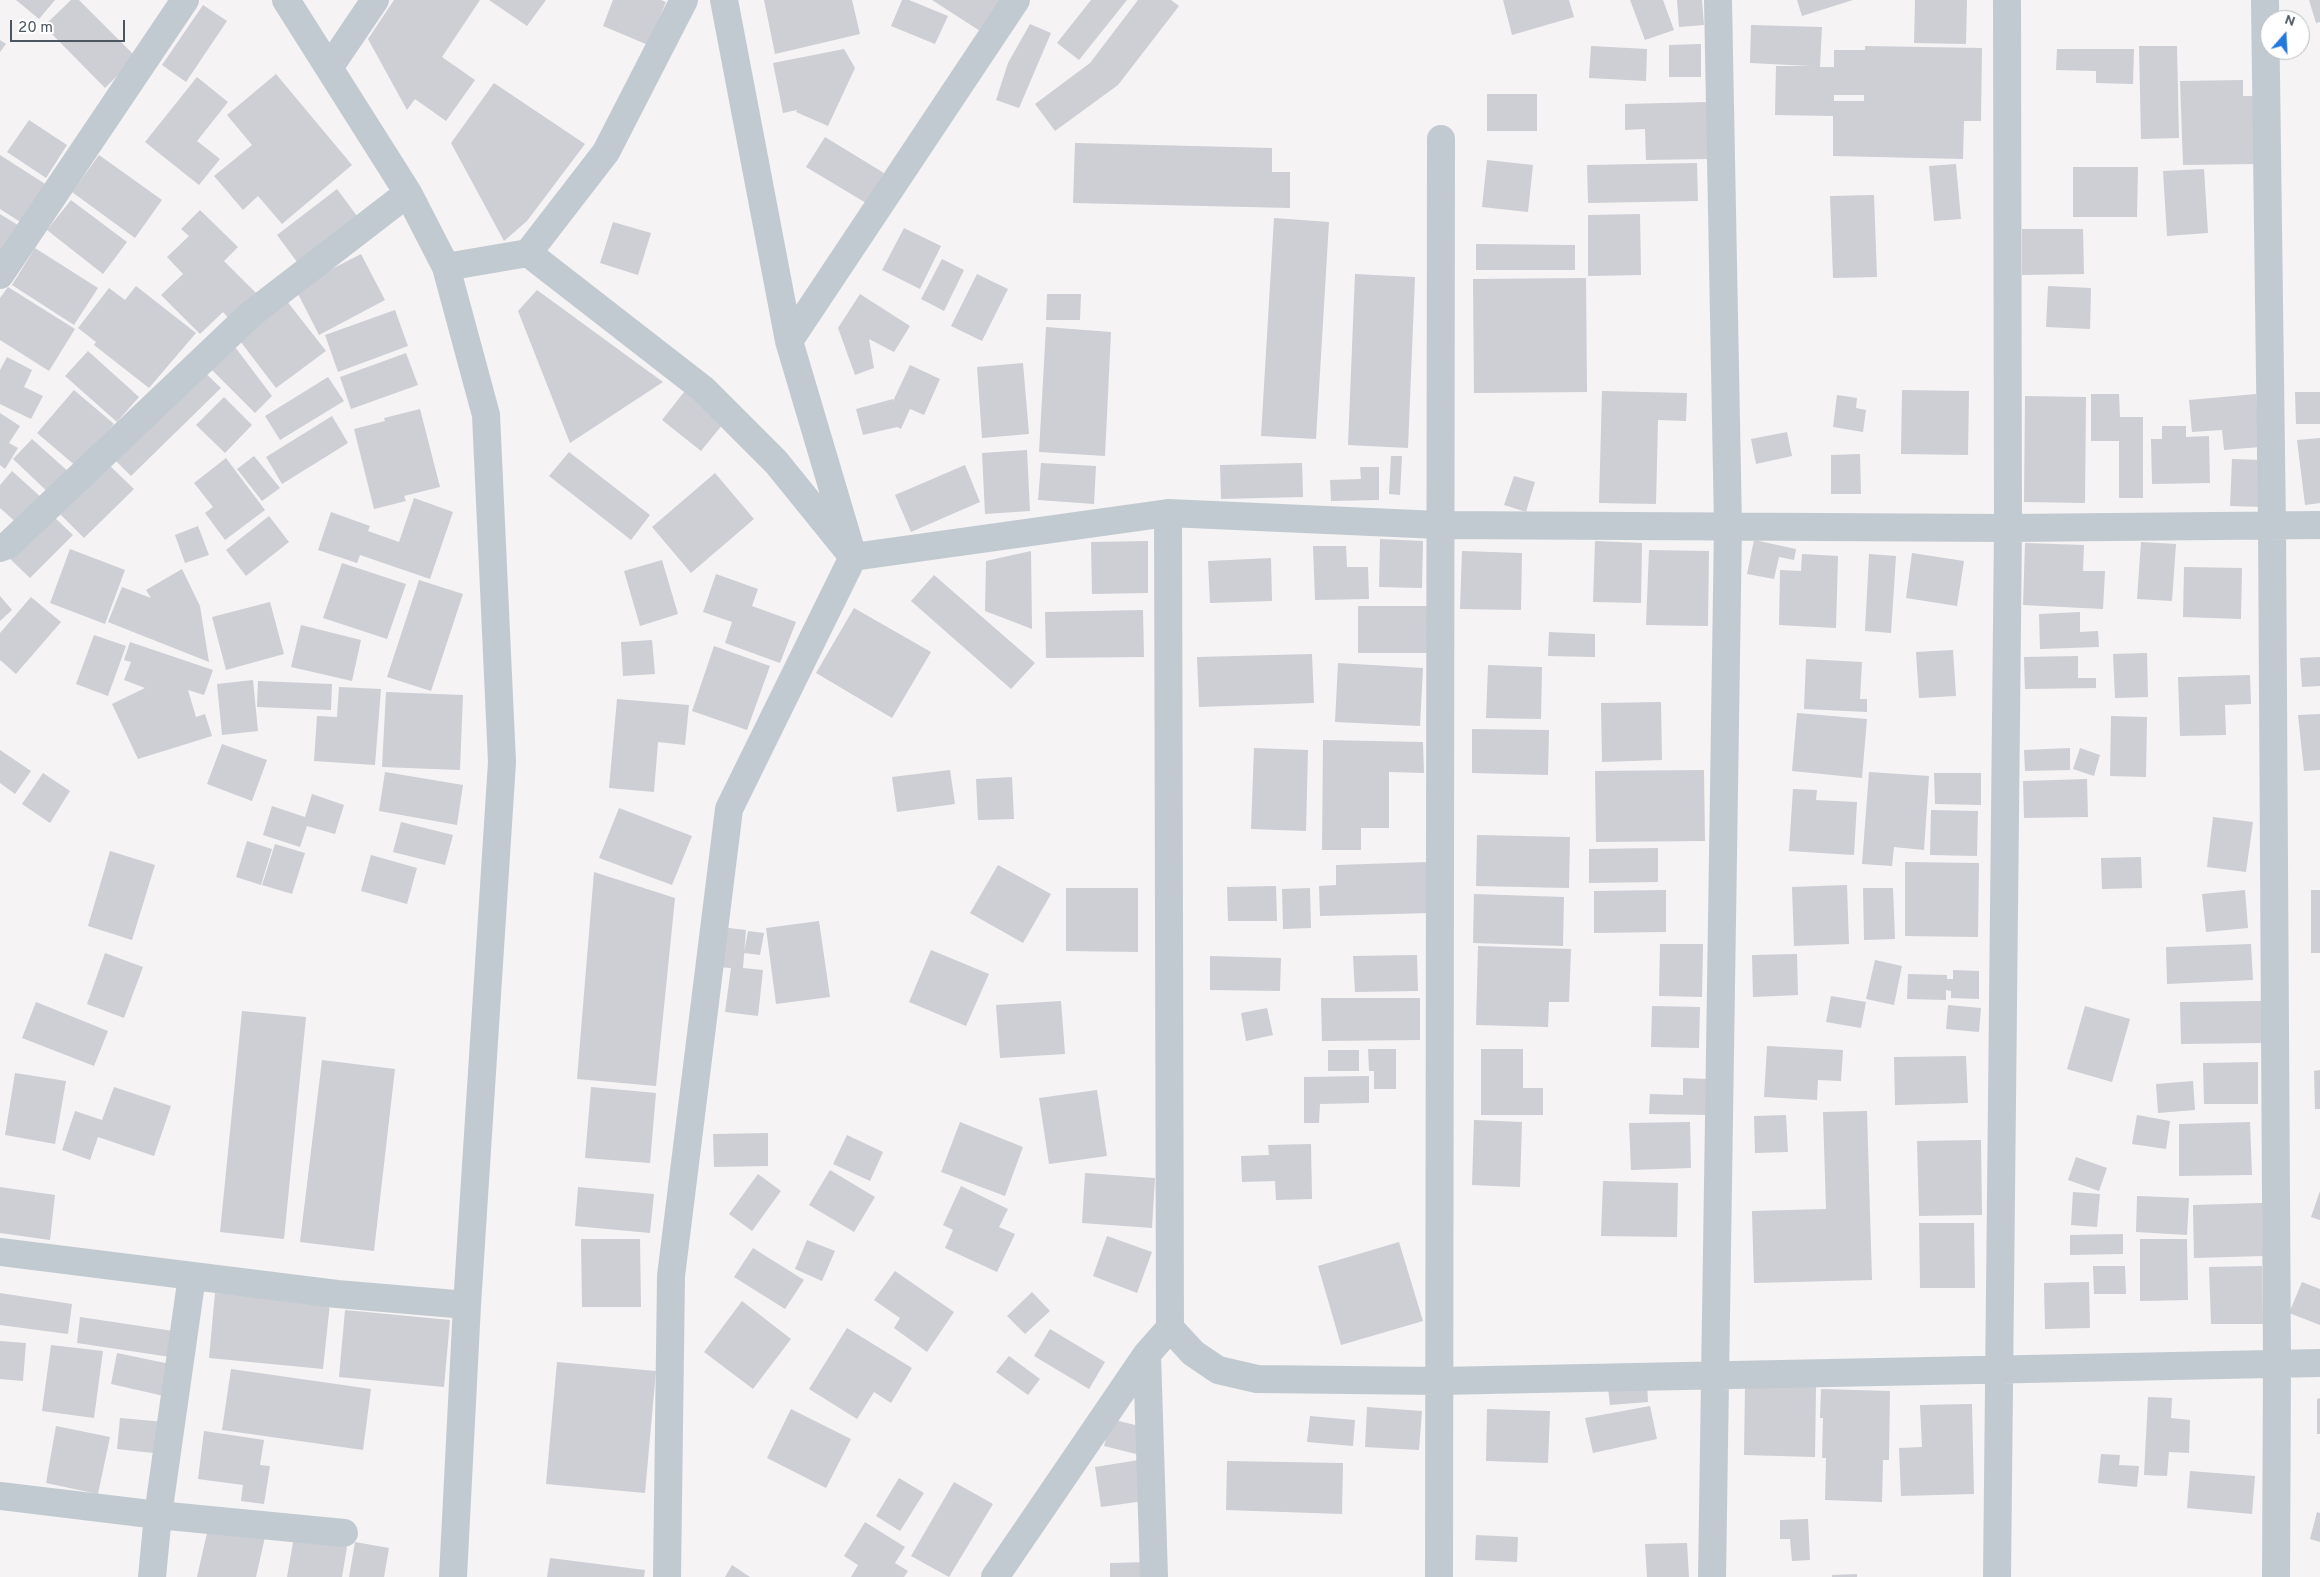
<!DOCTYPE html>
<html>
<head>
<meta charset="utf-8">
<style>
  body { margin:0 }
  #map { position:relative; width:2320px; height:1577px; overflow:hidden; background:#f5f3f3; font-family:Overpass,sans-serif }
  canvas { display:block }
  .north { position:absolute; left:2260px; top:10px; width:50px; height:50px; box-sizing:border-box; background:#fff; border:1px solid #b7bbbf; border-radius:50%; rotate:19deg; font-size:14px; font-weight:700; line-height:20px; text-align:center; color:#4b5660 }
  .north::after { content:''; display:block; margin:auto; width:18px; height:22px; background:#2579dd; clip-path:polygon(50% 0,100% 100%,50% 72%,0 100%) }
  .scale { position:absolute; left:10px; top:20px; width:115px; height:22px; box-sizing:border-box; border:2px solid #4b5660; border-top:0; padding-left:6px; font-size:15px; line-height:18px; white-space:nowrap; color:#4b5660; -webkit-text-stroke:4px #fff; paint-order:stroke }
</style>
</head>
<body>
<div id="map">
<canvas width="2320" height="1577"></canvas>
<div class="north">N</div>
<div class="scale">20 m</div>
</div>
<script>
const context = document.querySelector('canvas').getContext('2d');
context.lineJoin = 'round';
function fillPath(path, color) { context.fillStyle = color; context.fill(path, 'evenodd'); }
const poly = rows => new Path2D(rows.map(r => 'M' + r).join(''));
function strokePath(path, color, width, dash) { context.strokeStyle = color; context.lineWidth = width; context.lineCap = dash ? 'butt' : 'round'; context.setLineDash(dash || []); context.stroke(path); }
fillPath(poly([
  [16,0,55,0,39,19],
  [71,0,79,0,136,57,105,88,44,26],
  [394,0,480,0,442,57,475,80,446,121,415,99,407,110,368,39],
  [489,0,546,0,527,26],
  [613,0,661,0,666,2,648,45,603,26],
  [764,0,852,0,860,34,775,54],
  [902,0,909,0,948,16,935,44,891,26],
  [932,0,1000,0,980,31],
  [1091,0,1127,0,1079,60,1057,43],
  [1138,0,1171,0,1179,6,1118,85,1055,131,1035,104,1090,63],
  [1503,0,1569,0,1574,17,1512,35],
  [1630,0,1663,0,1674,30,1645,40],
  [1677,0,1702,0,1704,25,1679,27],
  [1797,0,1853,0,1802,16],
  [1915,0,1967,0,1966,44,1914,43],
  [2309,0,2320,0,2320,22,2316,23],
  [203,5,227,21,186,82,162,65],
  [1030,24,1051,33,1019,108,996,100,1008,63],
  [1751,25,1822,27,1820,67,1834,67,1834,50,1865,50,1865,46,1982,48,1981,121,1964,121,1963,159,1833,156,1833,116,1775,115,1776,66,1811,66,1750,63],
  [1834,95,1864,95,1864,101,1834,101],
  [0,40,6,44,0,52],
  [1701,44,1701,77,1669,77,1669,45],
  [1591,46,1647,49,1646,81,1589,78],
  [2139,46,2177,46,2179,138,2141,139],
  [844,49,855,68,828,126,796,112,797,110,783,113,773,63],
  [2057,49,2134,49,2133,84,2096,83,2096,71,2056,70],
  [276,74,352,165,282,224,258,196,243,210,214,176,252,145,227,115],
  [197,77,228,102,197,141,220,159,199,185,145,142],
  [2243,80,2243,96,2257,96,2259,164,2183,165,2180,81],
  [494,83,585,144,527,221,504,241,451,143],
  [1487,94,1537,94,1537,131,1487,131],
  [1707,102,1709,159,1646,160,1645,129,1625,130,1625,104],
  [29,120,67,145,46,178,7,152],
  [825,137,884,173,866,203,806,167],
  [1075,143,1272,148,1272,172,1290,172,1290,208,1073,203],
  [0,155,53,189,28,227,0,209],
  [99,155,162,200,135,238,72,192],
  [1487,160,1533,165,1528,212,1482,207],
  [1697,163,1698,201,1588,203,1587,165],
  [1956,164,1961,219,1934,221,1929,166],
  [2073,167,2138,167,2137,217,2073,217],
  [2204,169,2208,233,2167,236,2163,171],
  [337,189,360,220,300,266,277,235],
  [1874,195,1877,277,1833,278,1830,196],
  [71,200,127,242,103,274,47,230],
  [200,210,238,247,224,261,259,296,232,322,223,312,200,334,161,295,183,274,167,257,189,236,181,229],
  [0,214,26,230,0,270],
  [1640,214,1641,275,1588,276,1588,215],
  [1274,218,1329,222,1316,439,1261,436],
  [613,222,651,233,638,275,600,263],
  [904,228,941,246,920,289,882,270],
  [2022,229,2083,229,2084,274,2022,275],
  [1476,244,1575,245,1575,270,1476,270],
  [35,248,98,288,74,325,12,285],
  [361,254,385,300,319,335,295,288],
  [942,259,964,270,944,311,921,299],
  [977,274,1008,289,982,341,951,326],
  [1355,274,1415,277,1408,448,1348,445],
  [1586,278,1587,392,1474,393,1473,279],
  [136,286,196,333,149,388,94,345,96,342,78,328,109,288,125,300],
  [2048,286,2091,288,2090,329,2046,327],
  [8,287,75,329,49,371,0,340,0,298],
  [537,290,663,382,570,443,518,311],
  [860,294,910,326,894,352,869,339,874,368,855,375,838,328],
  [1047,294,1081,294,1080,320,1046,320],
  [286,300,326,351,276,388,237,337],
  [395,310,408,346,338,372,325,335],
  [1046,327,1111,332,1105,456,1039,452],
  [229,339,272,396,255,413,204,362],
  [88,351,139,397,117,422,65,376],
  [406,353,418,385,351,409,340,377],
  [7,357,32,370,24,387,43,396,31,419,0,404,0,370],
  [1023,363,1029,434,982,438,977,367],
  [910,365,940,379,924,415,910,409,901,429,897,427,863,435,856,409,893,399,893,401],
  [199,367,221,388,131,476,110,455],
  [328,377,344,401,280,440,265,416],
  [688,387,727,419,701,451,662,420],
  [74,390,114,424,77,467,37,433],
  [1902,390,1969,391,1968,455,1901,454],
  [1602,391,1687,393,1686,421,1658,420,1656,504,1599,503],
  [2295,392,2320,392,2320,424,2296,424],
  [2091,394,2119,394,2120,417,2143,417,2143,498,2119,498,2119,441,2091,441],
  [2256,394,2260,447,2224,450,2222,430,2192,432,2189,400],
  [1837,395,1857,398,1856,408,1866,410,1863,432,1833,427],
  [2025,396,2086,397,2085,503,2024,502],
  [224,397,252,425,225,453,196,425],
  [420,409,440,487,404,496,406,501,374,509,354,429,385,421,384,418],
  [0,413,20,426,9,443,18,448,5,469,0,465],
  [332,416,348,443,282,484,266,457],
  [2162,426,2186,426,2186,437,2209,436,2210,483,2152,484,2151,439,2162,439],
  [1787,432,1792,456,1756,464,1751,439],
  [2320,438,2320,503,2305,505,2297,440],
  [32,439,71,474,51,495,13,459],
  [1027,450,1030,511,985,514,982,453],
  [569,452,650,515,631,540,549,476],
  [1860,454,1861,494,1831,494,1831,455],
  [254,456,280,488,262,501,237,469],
  [1391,456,1402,456,1400,495,1389,494],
  [226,458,265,510,225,540,205,513,213,507,194,483],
  [2232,459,2264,460,2262,507,2230,506],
  [106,462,134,489,84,538,57,511],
  [1041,463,1096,466,1094,504,1038,500],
  [1302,463,1303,497,1221,499,1220,465],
  [965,465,980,502,911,532,895,495],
  [1360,467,1379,467,1379,500,1331,501,1330,480,1361,479],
  [12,471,42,498,18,524,0,508,0,485],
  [715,473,754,519,691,573,652,527],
  [1514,476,1535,482,1526,512,1504,505],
  [414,498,453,512,430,579,360,555,357,563,318,550,331,512,370,526,368,531,399,542],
  [51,514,73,535,30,578,8,557],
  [269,516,289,542,246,576,226,550],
  [198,526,209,555,185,563,175,535],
  [1380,539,1423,541,1422,588,1379,587],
  [1754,540,1796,549,1794,560,1779,557,1774,579,1747,574],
  [1148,541,1148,593,1092,594,1091,542],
  [1595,541,1642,543,1641,603,1593,602],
  [2141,542,2176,544,2172,601,2137,599],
  [2025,543,2084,545,2083,571,2105,571,2103,609,2023,605],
  [1313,546,1346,546,1347,567,1368,567,1369,599,1315,600],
  [70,549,125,570,105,624,50,603],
  [1649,550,1709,551,1708,626,1646,625],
  [1031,551,1032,629,985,611,986,561],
  [1462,551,1522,553,1521,610,1460,609],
  [1912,553,1964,561,1957,606,1906,598],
  [1802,554,1838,556,1836,628,1779,625,1780,570,1801,571],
  [1869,554,1896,556,1891,633,1865,631],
  [1271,558,1272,601,1210,603,1208,561],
  [662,560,678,614,640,626,624,571],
  [342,563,406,584,387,639,323,618],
  [2184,567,2242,568,2241,619,2183,617],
  [182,569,200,606,209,662,108,622,122,587,151,598,146,590],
  [716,574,758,589,752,606,796,622,780,663,725,643,732,622,703,612],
  [934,575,1035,663,1011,689,911,601],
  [419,580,463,594,431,691,387,677],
  [0,596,12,610,0,621],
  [31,597,61,622,16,674,0,660,0,633],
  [270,602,284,654,226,670,212,617],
  [1358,606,1428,606,1428,653,1358,653],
  [854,608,931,652,892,718,816,673],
  [1143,610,1144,657,1046,658,1045,612],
  [2080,612,2080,632,2098,631,2099,647,2040,649,2039,614],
  [301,625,361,640,352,681,291,667],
  [1549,632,1595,634,1595,657,1548,656],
  [94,635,126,646,108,696,76,684],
  [652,640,655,674,623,676,621,642],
  [130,642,213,670,204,695,188,690,196,717,205,714,212,736,138,759,112,704,145,688,124,680,131,662,124,660],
  [714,646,770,666,747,730,692,711],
  [1953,650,1956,696,1919,698,1916,652],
  [2147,653,2148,697,2115,698,2113,654],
  [1312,654,1314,703,1199,707,1197,657],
  [2078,656,2078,678,2096,678,2096,688,2025,689,2024,657],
  [2320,657,2320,686,2302,687,2300,658],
  [1806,659,1862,662,1860,699,1867,699,1867,712,1804,709],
  [1338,663,1423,668,1420,726,1335,722],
  [1488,665,1542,667,1541,719,1486,718],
  [2250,675,2251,704,2225,705,2226,735,2180,736,2178,677],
  [253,680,258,731,222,735,217,684],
  [258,681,332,684,331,710,257,707],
  [339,687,381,689,375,765,314,761,317,716,337,717],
  [386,692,463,695,460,770,382,767],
  [617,699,689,705,685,745,658,742,654,792,609,788],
  [1661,702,1662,760,1602,762,1601,703],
  [1797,713,1867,719,1862,778,1792,771],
  [2320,714,2320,770,2304,771,2298,715],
  [2111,716,2147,717,2146,777,2110,776],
  [1472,729,1549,730,1548,775,1472,773],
  [1323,740,1423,742,1424,773,1389,772,1389,828,1361,828,1361,850,1322,850],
  [222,744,267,760,252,801,207,784],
  [1254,748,1308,750,1306,831,1251,829],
  [2070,748,2070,770,2025,771,2024,750],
  [2080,748,2100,755,2094,776,2073,769],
  [0,750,31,771,15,794,0,783],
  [950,770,955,804,897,812,892,777],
  [1704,770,1705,841,1596,842,1595,771],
  [385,772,463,785,457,825,379,811],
  [1869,772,1929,776,1924,850,1894,847,1892,866,1862,864],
  [43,773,70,791,50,823,22,804],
  [1934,773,1981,773,1981,805,1935,804],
  [1012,777,1014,819,978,820,976,779],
  [2087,779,2088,817,2024,818,2023,781],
  [1793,789,1817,790,1816,800,1857,802,1854,855,1789,851],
  [312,794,344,805,335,834,307,826,300,847,263,835,272,806,305,817],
  [619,808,692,836,672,885,599,858],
  [1931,810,1978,811,1977,856,1930,855],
  [2213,817,2253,822,2246,872,2207,867],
  [401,822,453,835,445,865,393,852],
  [1477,835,1570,837,1569,888,1476,886],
  [247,841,272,849,261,885,236,877],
  [275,844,305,853,292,894,262,885],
  [1658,848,1658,882,1589,883,1589,849],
  [110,851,155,865,132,940,88,926],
  [371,855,417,868,407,904,361,891],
  [2141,857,2142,888,2102,889,2101,858],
  [1428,862,1430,913,1320,916,1319,886,1336,885,1336,865],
  [1905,862,1979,863,1978,937,1905,936],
  [998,865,1051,894,1023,943,970,913],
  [594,872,675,898,656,1086,577,1079],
  [1847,885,1849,944,1794,946,1792,887],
  [1276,886,1277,921,1228,921,1227,887],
  [1066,888,1138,888,1138,952,1066,951],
  [1310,888,1311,928,1283,929,1282,889],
  [1863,888,1893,888,1895,939,1864,940],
  [1666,890,1666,932,1594,933,1594,891],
  [2245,890,2248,928,2206,932,2202,894],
  [2311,890,2320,890,2320,953,2311,953],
  [1474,894,1564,897,1563,946,1473,943],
  [819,921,830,997,776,1004,766,928],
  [720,927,746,930,743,968,763,970,758,1016,725,1012,731,968,717,967],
  [748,931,764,933,760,955,744,953],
  [1660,944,1703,944,1702,997,1659,996],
  [2251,944,2253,980,2167,984,2166,947],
  [1478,946,1571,949,1569,1002,1549,1002,1548,1027,1476,1025],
  [931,950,989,974,966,1026,909,1002],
  [105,953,143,967,124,1018,87,1004],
  [1797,954,1798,995,1753,997,1752,955],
  [1417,955,1418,991,1355,992,1353,956],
  [1210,956,1281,958,1280,991,1210,990],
  [1875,960,1902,966,1894,1005,1866,999],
  [1953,970,1979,971,1979,999,1951,998,1951,991,1946,990,1946,1000,1907,999,1908,974,1947,975,1947,979,1953,979],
  [1831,996,1866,1002,1861,1028,1826,1022],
  [1321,998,1420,998,1420,1040,1322,1041],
  [1061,1001,1065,1054,1000,1058,996,1005],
  [2263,1001,2264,1043,2181,1044,2180,1002],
  [36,1002,108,1031,94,1066,22,1038],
  [1948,1005,1981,1008,1979,1032,1946,1029],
  [1652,1006,1700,1007,1699,1048,1651,1047],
  [2085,1006,2130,1019,2112,1082,2067,1069],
  [1267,1008,1273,1035,1246,1041,1241,1013],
  [242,1011,306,1017,284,1239,220,1232],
  [1767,1046,1843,1050,1841,1081,1818,1080,1817,1100,1764,1097],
  [1368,1049,1396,1049,1396,1089,1374,1089,1374,1071,1369,1071],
  [1481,1049,1523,1049,1523,1088,1543,1088,1543,1115,1481,1115],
  [1328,1050,1359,1050,1359,1071,1328,1071],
  [1966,1056,1968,1103,1895,1105,1894,1057],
  [322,1060,395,1069,374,1251,300,1242],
  [2258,1062,2258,1104,2204,1104,2203,1063],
  [2320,1070,2320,1109,2315,1109,2314,1071],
  [15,1073,66,1081,55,1144,5,1135],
  [1369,1076,1369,1103,1320,1104,1319,1123,1304,1123,1304,1077],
  [1683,1078,1708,1079,1707,1115,1649,1114,1650,1094,1683,1095],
  [2193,1081,2195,1110,2158,1113,2156,1084],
  [114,1087,171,1106,154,1156,98,1137,90,1160,62,1150,75,1111,102,1120],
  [591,1087,656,1093,650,1163,585,1158],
  [1097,1090,1107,1156,1049,1164,1039,1098],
  [1867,1111,1872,1280,1754,1283,1752,1211,1826,1209,1823,1112],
  [1786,1115,1788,1152,1755,1153,1754,1116],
  [2137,1115,2170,1121,2166,1149,2132,1144],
  [1474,1120,1522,1122,1520,1187,1472,1185],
  [960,1122,1023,1147,1005,1196,941,1172],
  [1690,1122,1691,1168,1631,1170,1629,1123],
  [2250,1122,2252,1175,2179,1176,2179,1124],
  [768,1133,768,1166,714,1167,713,1134],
  [847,1135,883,1152,870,1181,833,1164],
  [1981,1140,1982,1215,1919,1216,1917,1141],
  [1311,1144,1312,1199,1276,1200,1275,1181,1242,1182,1241,1156,1269,1155,1268,1145],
  [2076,1157,2107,1168,2099,1191,2068,1180],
  [830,1170,875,1197,854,1232,809,1205],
  [1085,1173,1155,1178,1152,1228,1082,1223],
  [758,1174,781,1191,752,1231,729,1214],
  [1603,1181,1678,1183,1677,1237,1601,1236],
  [961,1186,1008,1209,999,1227,1015,1234,997,1272,945,1248,953,1230,943,1225],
  [0,1187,55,1195,50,1240,0,1233],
  [578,1187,654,1194,650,1233,575,1226],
  [2320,1191,2320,1220,2311,1217],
  [2073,1192,2100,1194,2097,1227,2071,1225],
  [2137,1196,2189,1198,2187,1235,2136,1232],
  [2262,1203,2263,1256,2194,1258,2193,1205],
  [1919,1223,1974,1223,1975,1288,1920,1288],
  [2123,1234,2123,1254,2070,1255,2070,1235],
  [1107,1236,1152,1252,1137,1293,1093,1276],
  [581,1239,640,1239,641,1307,582,1307],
  [2140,1239,2187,1239,2188,1300,2140,1301],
  [807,1240,835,1251,822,1281,795,1269],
  [1399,1242,1423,1321,1341,1345,1318,1266],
  [753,1248,804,1280,785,1309,734,1277],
  [2093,1266,2125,1266,2126,1294,2094,1294],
  [2262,1266,2263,1324,2211,1324,2209,1267],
  [895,1271,954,1312,927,1352,894,1328,900,1318,874,1300],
  [2089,1282,2090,1328,2045,1329,2044,1283],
  [2302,1282,2320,1289,2320,1325,2289,1313],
  [1032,1292,1050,1311,1025,1334,1007,1316],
  [0,1293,72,1304,68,1334,0,1325],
  [215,1293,330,1303,323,1369,209,1358],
  [742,1301,791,1339,753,1389,704,1352],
  [345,1310,450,1320,444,1387,339,1377],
  [80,1317,180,1332,177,1358,77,1343],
  [847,1328,912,1368,891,1403,874,1392,857,1419,809,1389],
  [1050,1329,1105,1362,1089,1389,1034,1356],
  [0,1341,26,1343,23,1381,0,1379],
  [51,1345,103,1351,94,1418,42,1411],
  [117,1353,170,1364,164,1396,111,1384],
  [1009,1356,1040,1379,1028,1395,996,1372],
  [557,1362,656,1371,645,1493,546,1484],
  [231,1369,371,1389,363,1450,222,1430],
  [1647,1384,1648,1402,1610,1405,1608,1388],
  [1745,1386,1816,1387,1815,1457,1744,1455],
  [1821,1389,1890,1391,1889,1460,1883,1460,1882,1502,1825,1500,1826,1458,1822,1458,1823,1418,1820,1418],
  [2148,1397,2172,1398,2171,1418,2190,1420,2189,1453,2169,1452,2167,1476,2144,1475],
  [2320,1398,2320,1434,2317,1434,2317,1399],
  [1972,1404,1974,1494,1901,1496,1899,1448,1922,1447,1920,1405],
  [1650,1406,1657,1439,1593,1453,1585,1418],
  [1367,1407,1422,1411,1419,1450,1365,1447],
  [791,1409,851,1439,826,1488,767,1458],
  [1487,1409,1550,1411,1548,1463,1486,1461],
  [1310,1416,1355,1420,1353,1446,1307,1442],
  [120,1418,165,1422,162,1454,117,1449],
  [1111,1419,1147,1428,1140,1455,1104,1446],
  [56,1426,110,1437,98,1494,46,1483],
  [204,1431,264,1440,260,1465,270,1466,264,1504,241,1501,243,1485,198,1479],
  [2101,1454,2120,1455,2119,1465,2139,1466,2137,1487,2098,1483],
  [1145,1459,1151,1500,1101,1507,1095,1467],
  [1227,1461,1343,1463,1342,1514,1226,1510],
  [2190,1471,2255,1476,2252,1514,2187,1508],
  [899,1478,924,1493,900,1531,876,1516],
  [954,1482,993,1504,949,1577,911,1556],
  [2317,1512,2320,1513,2320,1542,2310,1539],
  [1808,1519,1810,1560,1792,1561,1790,1539,1780,1539,1780,1520],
  [865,1522,905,1547,895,1563,908,1571,904,1577,851,1577,858,1565,844,1556],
  [209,1524,265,1537,256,1577,197,1577],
  [1476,1535,1518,1537,1517,1562,1475,1560],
  [294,1537,347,1547,342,1577,287,1577],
  [355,1542,389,1548,384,1577,349,1577],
  [1687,1543,1689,1577,1647,1577,1645,1544],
  [550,1558,645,1570,644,1577,547,1577],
  [1149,1562,1149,1577,1110,1577,1110,1563],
  [732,1565,750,1577,725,1577],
  [1857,1574,1857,1577,1832,1577,1832,1575]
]), '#cdcfd5');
strokePath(poly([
  [286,0,408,193,446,267,486,415,502,762,467,1305,453,1577],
  [2265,0,2272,527,2277,1363,2276,1577],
  [329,68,375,0],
  [528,253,703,389,776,462,853,557,1168,513,1439,525,2008,528,2320,525],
  [446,267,528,253,606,152,684,0],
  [0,275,185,0],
  [789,341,1016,0],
  [1168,513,1170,1328],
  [0,548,8,545,251,314,408,193],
  [0,1252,337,1294,467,1305],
  [1147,1354,1154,1577],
  [0,1496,158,1515,344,1533],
  [152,1577,158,1515,192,1276],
  [667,1577,671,1276,729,809,853,557,789,341,724,0],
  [995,1577,1147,1354,1170,1328,1193,1353,1218,1370,1257,1379,1439,1381,2320,1363],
  [1439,1577,1441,139],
  [1712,1577,1728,526,1718,0],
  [1997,1577,2008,528,2007,0]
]), '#c2cad1', 28);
</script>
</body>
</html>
